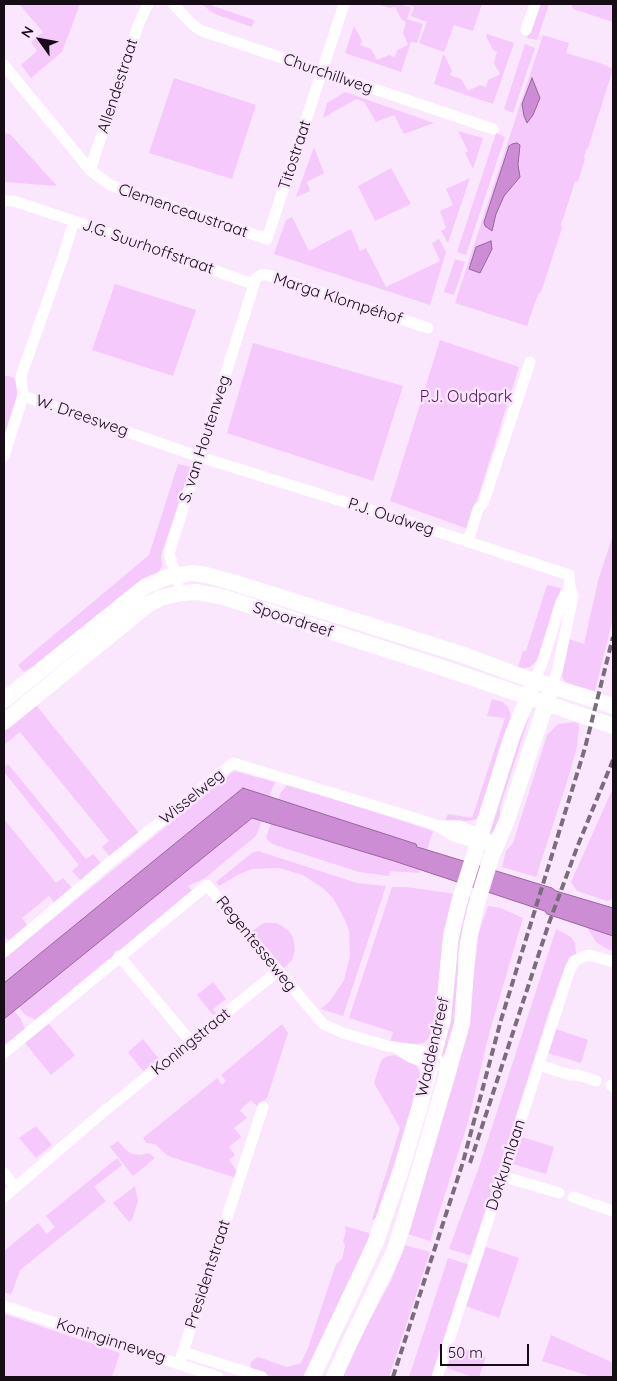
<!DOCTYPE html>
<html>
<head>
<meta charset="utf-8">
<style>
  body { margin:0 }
  #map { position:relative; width:617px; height:1381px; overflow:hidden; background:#fae6fd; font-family:Quicksand,sans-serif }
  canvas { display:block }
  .frame { position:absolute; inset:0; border:5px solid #160d17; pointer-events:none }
  .north { position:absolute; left:15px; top:15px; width:50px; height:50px; -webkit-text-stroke:4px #fae6fd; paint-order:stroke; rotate:302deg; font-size:14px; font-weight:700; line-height:20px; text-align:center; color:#160d17 }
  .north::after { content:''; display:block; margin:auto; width:18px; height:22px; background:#160d17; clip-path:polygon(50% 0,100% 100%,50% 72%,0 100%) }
  .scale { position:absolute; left:440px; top:1344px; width:89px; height:22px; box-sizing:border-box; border:2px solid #160d17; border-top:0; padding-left:6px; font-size:15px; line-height:18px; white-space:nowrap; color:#160d17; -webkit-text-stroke:4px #fae6fd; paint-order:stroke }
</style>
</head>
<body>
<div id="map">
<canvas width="617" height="1381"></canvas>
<div class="frame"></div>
<div class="north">N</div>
<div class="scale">50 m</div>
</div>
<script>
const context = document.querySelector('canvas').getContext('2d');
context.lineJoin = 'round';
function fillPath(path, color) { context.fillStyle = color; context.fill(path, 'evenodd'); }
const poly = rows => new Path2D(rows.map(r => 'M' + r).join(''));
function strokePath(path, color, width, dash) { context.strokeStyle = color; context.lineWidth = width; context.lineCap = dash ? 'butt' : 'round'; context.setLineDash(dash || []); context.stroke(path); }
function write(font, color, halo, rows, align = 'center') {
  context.font = font + ' Quicksand,sans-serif'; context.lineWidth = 5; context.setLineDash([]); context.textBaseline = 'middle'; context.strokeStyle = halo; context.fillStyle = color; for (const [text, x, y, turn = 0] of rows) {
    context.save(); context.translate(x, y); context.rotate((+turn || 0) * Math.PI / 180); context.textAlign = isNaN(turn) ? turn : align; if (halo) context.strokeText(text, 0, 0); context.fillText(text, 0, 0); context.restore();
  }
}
fillPath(poly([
  [19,4,80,4,62,52,31,78,21,65,37,51,31,42,43,32],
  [201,4,211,4,213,6,254,20,252,27,215,14],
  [376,4,399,4,411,7,407,19,423,24,417,43,411,42,401,72,345,53,354,26,362,41,360,45,371,49,377,60,389,55,395,57,397,50,408,45,403,33,406,22,402,20,395,7,390,8],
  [406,4,482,4,473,31,454,25,444,52,419,43,427,22,411,16,414,7],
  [538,4,549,4,537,40,527,38],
  [571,4,613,4,613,22,573,9],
  [487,34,514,43,493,104,434,84,443,55,445,56,452,71,450,75,461,79,468,91,480,85,486,87,488,80,500,74,494,63,497,52,493,50,486,36],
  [543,35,569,43,566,53,600,63,613,69,588,148,586,149,584,158,585,159,578,181,575,182,561,225,562,228,541,292,538,294,527,326,455,303],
  [525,44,535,48,513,113,504,109],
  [174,78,256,105,232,179,149,153],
  [345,92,434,123,404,134,394,115,376,122,364,102,356,99,323,118,327,103],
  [458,131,483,138,473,169,465,153,468,151],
  [4,133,10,134,57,186,4,182],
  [496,133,505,137,466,255,457,252],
  [314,147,324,173,307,182,310,191,296,197],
  [391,168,411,204,375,221,358,186],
  [470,178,448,243,441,231,446,228,440,211,453,205,446,189],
  [292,217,309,251,351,229,360,251,366,248,386,287,440,261,432,243,439,239,446,252,430,305,274,254,286,220],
  [455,259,465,262,454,295,444,292],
  [115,284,196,310,173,376,92,350],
  [440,340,519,367,468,529,390,501],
  [253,343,403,386,373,481,227,433],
  [4,376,9,376,14,378,18,392,4,436],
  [178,464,191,467,161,555,162,566,158,573,41,662,24,672,23,671,18,665,149,555],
  [613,535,613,618,595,691,566,683,563,679,561,673,569,639,584,644,598,581],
  [547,585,561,588,539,658,530,667,525,668,518,667,523,651,526,651],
  [492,699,503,702,508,707,510,713,511,721,477,819,468,821,445,820,448,814,472,818,505,718,487,716],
  [36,705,139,833,109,856,102,847,109,841,20,732,4,745,4,729],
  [527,717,529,718,500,807,500,825,496,831,488,834],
  [575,722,579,724,577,747,566,785,536,877,502,867,506,851,513,843,547,735,558,724],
  [8,764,86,859,93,854,101,863,81,881,72,871,79,865,4,772,4,767],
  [234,771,275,782,269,797,243,788,4,983,4,959],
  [288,784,433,831,427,850,417,847,415,844,278,800,281,792],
  [613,788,613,899,607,901,577,891,571,882],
  [252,818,262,821,256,836,205,878,188,886,193,892,36,1020,25,1015,19,1007],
  [4,819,56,883,63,878,72,888,54,902,49,896,22,918,27,925,9,940,4,937],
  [271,823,394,861,420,870,419,873,390,871,389,876,359,872,272,844,266,838],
  [258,851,357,883,386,886,343,1016,321,1009,330,1001,344,980,350,956,349,931,345,920,333,898,324,889,303,875,279,868,253,869,241,873,219,886,216,882,252,853],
  [392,887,406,887,455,894,435,1025,428,1039,423,1043,415,1044,390,1042,393,1032,349,1018],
  [467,897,471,897,463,925,458,956,458,1000,449,1050,440,1058,459,926],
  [488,906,501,908,523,918,489,1034,468,1122,430,1241,408,1234,457,1071,469,1013,479,932],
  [264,923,277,923,288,930,293,937,295,950,292,960,283,969,252,931],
  [587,927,613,936,613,951,607,949,596,942],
  [556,929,571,937,575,943,576,954,569,957,550,1008,472,1256,449,1249,479,1167],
  [213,982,226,999,213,1009,216,1013,213,1015,197,995],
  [14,1011,21,1019,25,1029,4,1046,4,1020],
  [49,1024,75,1055,51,1075,25,1043],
  [282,1024,288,1033,267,1098,257,1106,251,1100,240,1110,247,1118,234,1128,241,1137,229,1147,235,1155,229,1160,237,1171,236,1178,168,1156,155,1144,146,1143,143,1138,217,1078,222,1085,226,1081,221,1075],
  [556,1029,588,1040,581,1063,548,1053],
  [143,1039,159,1059,143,1071,128,1052],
  [394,1055,416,1064,421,1076,378,1218,375,1218,374,1220,372,1219,400,1128,374,1083,381,1061,385,1057],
  [36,1126,52,1145,36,1158,19,1138],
  [522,1137,554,1147,546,1174,513,1164],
  [118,1141,125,1149,132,1154,140,1155,149,1153,155,1158,133,1176,110,1147],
  [117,1158,122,1165,94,1187,106,1201,20,1270,12,1293,9,1294,4,1292,4,1251,38,1223,47,1234,55,1227,46,1216],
  [135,1186,138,1201,132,1220,129,1222,113,1203],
  [345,1226,369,1233,369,1237,372,1238,304,1377,275,1377,253,1372,250,1370,251,1362,258,1357,287,1367,301,1363,308,1348,336,1264,342,1259,345,1246,343,1241,346,1231],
  [405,1245,430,1252,389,1377,342,1377,357,1343,391,1281],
  [486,1247,519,1258,499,1318,466,1306],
  [448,1258,470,1265,433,1377,409,1377],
  [4,1314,120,1353,112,1377,4,1377],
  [551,1335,613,1363,613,1377,592,1377,542,1361],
  [454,1345,486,1357,479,1377,473,1377,447,1368]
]), '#f6c9fc');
const water = poly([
  [532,78,540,98,533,115,527,123,524,116,522,104,532,78],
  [517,143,520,145,518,165,520,177,504,196,496,214,492,231,485,226,484,222,509,146,512,144,517,143],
  [491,241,492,249,480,273,469,269,476,247,491,241],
  [243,788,416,844,417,847,424,849,552,888,556,891,613,908,613,936,547,914,545,911,394,861,252,818,4,1019,4,983,243,788]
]);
fillPath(water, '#cc8dd4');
strokePath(water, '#95679b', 1);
strokePath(poly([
  [173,4,193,25,202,31,493,129],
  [526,30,535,4],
  [4,65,90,170,110,185,267,239,344,4],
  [90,170,139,23,148,4],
  [4,201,14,201,74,221],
  [23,396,21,376,63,257,74,221,253,284],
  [4,456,23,396,200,457,396,518,569,575,570,587,573,596,557,672,552,686],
  [468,542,478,509,484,502,486,495,530,362],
  [178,582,169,553,256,278,261,275,268,275,428,328],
  [535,680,543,660,561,602,570,587],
  [440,826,460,826,486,838],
  [4,952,109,863,233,763,418,819,438,826,454,836,477,843,497,845],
  [119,956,191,1042],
  [397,1048,410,1057,436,1066],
  [4,1053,207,885,323,1024,343,1033,387,1046,421,1051,450,1068],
  [539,1065,570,1075,578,1075,596,1081],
  [611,1085,613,1087],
  [4,1173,15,1187],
  [502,1176,559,1193],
  [4,1197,102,1113,278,971],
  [573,1197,613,1211],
  [4,1306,218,1377],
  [183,1352,262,1377],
  [179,1364,263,1107],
  [437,1377,570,969,575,961,582,957,589,955,613,962]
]), '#fff', 11);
strokePath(poly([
  [4,700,146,586,167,577,193,573,206,575,232,582,467,656,514,674,613,706],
  [4,722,146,606,160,598,182,593,197,592,223,597,437,666,613,726],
  [312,1377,375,1244,401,1170,421,1102,443,1019,451,936,459,903,512,736,535,680],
  [334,1377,351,1340,394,1252,404,1222,462,1024,468,943,475,910,491,858,507,820,552,686]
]), '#fff', 16);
strokePath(poly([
  [470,1163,549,923,578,845,613,760],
  [393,1377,463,1162,501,1020,585,748,613,637]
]), '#7a6c7c', 4, [8, 4]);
write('16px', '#160d17', '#fae6fd', [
  ["Churchillweg",328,74,19],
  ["Allendestraat",118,86,-72],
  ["Titostraat",295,155,-72],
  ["Clemenceaustraat",183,211,19],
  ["J.G. Suurhoffstraat",148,247,19],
  ["Marga Klompéhof",338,299,18],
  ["W. Dreesweg",82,416,19],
  ["S. van Houtenweg",205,439,-72],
  ["P.J. Oudweg",391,517,18],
  ["Spoordreef",293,620,18],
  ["Wisselweg",192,797,-39],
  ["Regentesseweg",256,944,51],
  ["Koningstraat",191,1042,-39],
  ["Waddendreef",433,1047,-77],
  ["Dokkumlaan",506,1165,-72],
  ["Presidentstraat",208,1274,-72],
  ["Koninginneweg",111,1341,18]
]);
write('16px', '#5d1067', '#fae6fd', [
  ["P.J. Oudpark",466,397]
]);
</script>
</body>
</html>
